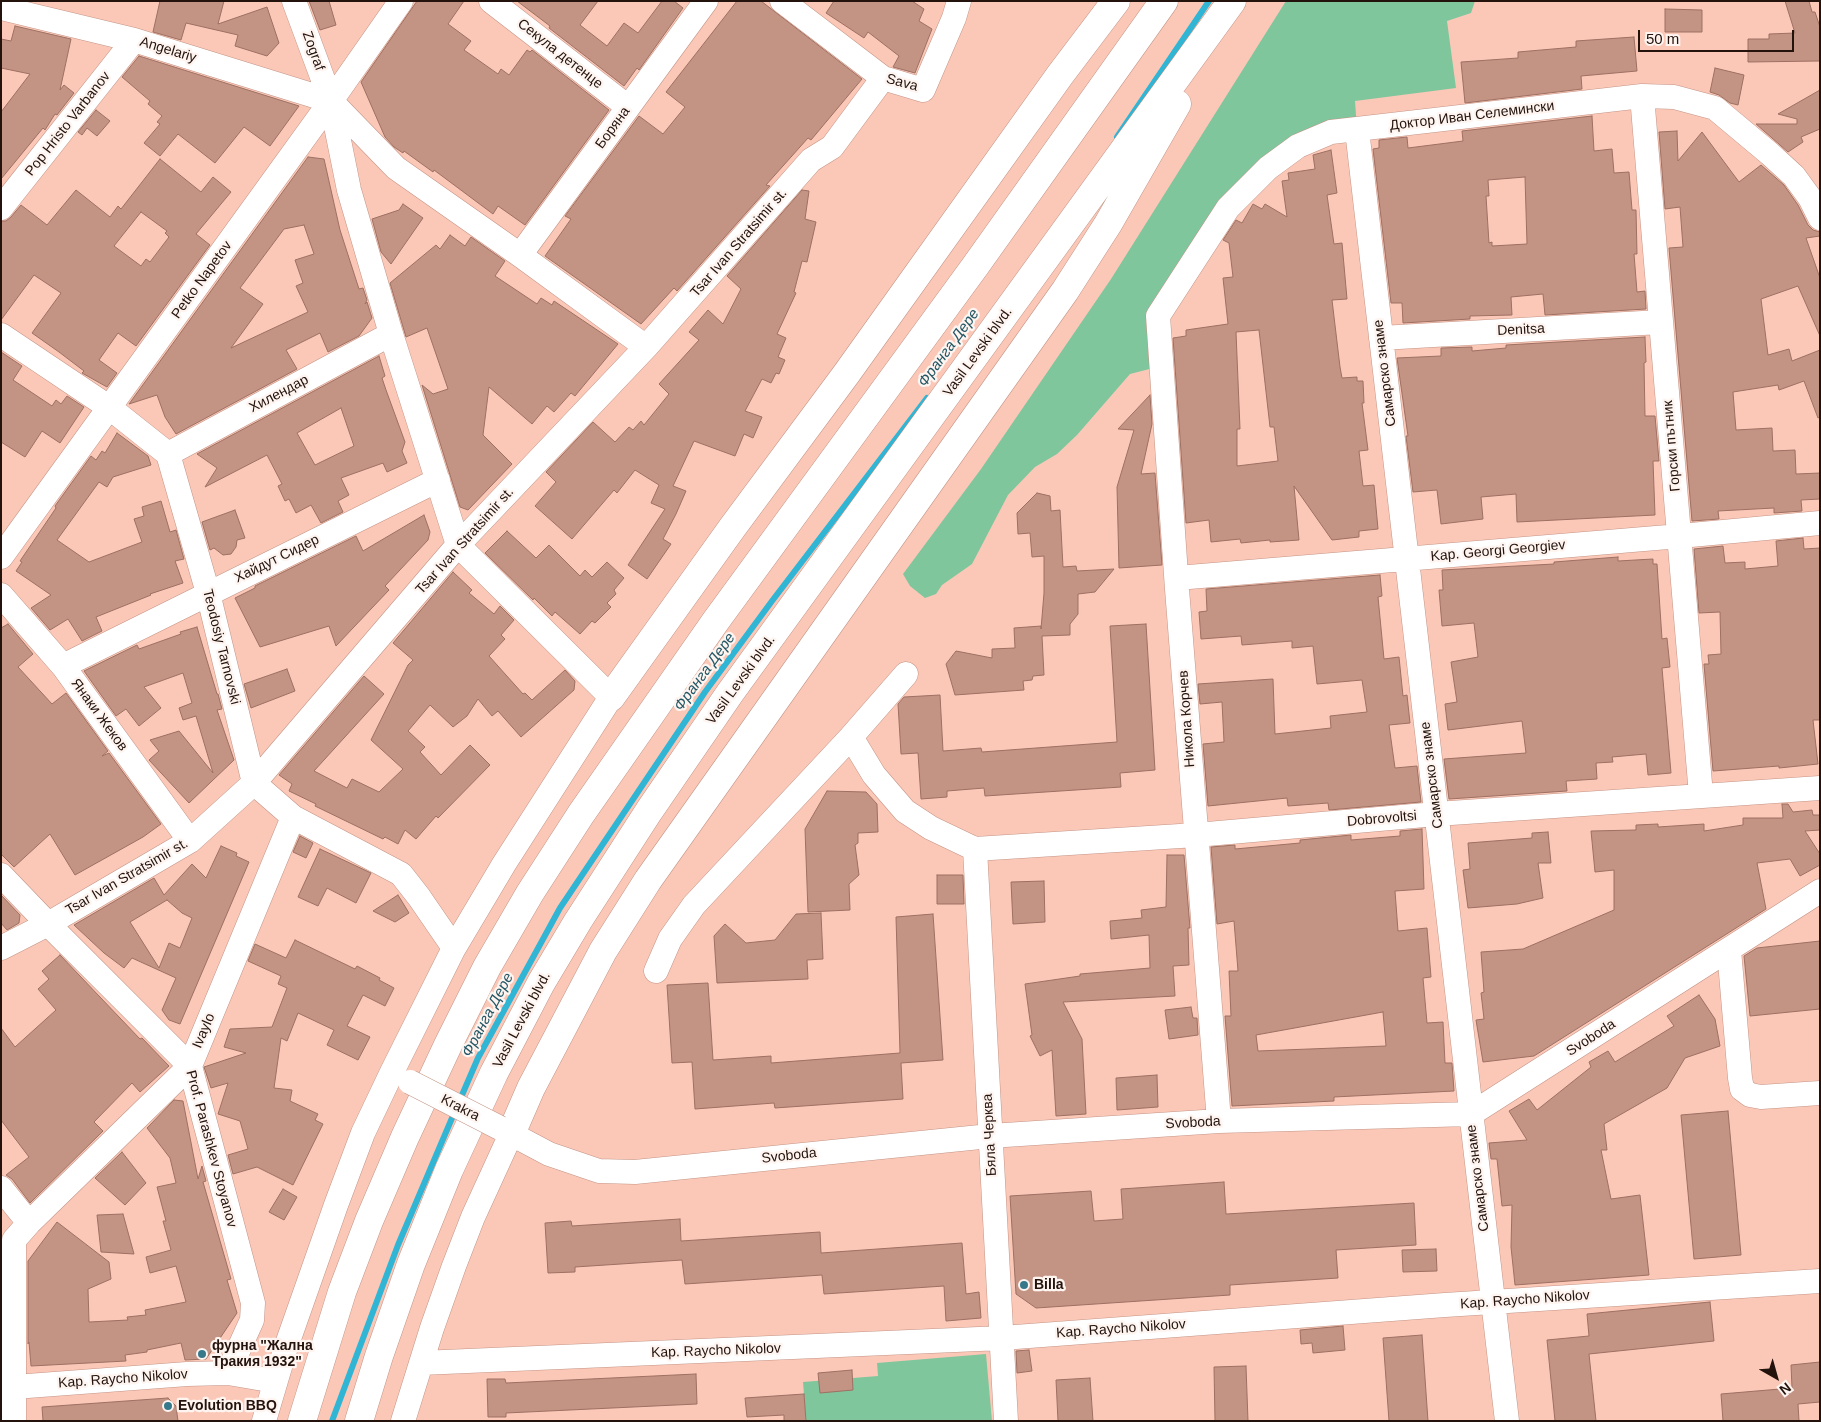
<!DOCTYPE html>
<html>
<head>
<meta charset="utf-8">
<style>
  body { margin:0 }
  #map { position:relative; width:1821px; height:1422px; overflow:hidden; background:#fbc8b8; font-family:Arial,sans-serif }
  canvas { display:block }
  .frame { position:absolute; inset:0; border:2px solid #24130d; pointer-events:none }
  .north { position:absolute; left:1751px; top:1352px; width:50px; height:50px; -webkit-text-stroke:4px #fef4f0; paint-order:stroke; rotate:142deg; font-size:14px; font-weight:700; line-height:20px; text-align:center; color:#24130d }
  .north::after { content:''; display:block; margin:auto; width:18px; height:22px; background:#24130d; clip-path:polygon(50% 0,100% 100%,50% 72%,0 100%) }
  .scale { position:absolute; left:1638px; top:30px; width:156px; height:22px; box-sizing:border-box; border:2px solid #24130d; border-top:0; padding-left:6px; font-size:15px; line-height:18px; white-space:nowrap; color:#24130d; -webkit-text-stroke:4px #fef4f0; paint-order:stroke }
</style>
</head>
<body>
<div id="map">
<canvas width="1821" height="1422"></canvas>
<div class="frame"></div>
<div class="north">N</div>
<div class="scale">50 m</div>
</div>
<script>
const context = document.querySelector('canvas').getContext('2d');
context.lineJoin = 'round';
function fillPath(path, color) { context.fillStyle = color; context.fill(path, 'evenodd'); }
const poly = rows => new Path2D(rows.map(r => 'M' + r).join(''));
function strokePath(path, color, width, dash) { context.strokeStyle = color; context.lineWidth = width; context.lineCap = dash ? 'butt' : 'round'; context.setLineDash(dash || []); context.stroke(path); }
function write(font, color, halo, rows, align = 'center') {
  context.font = font + ' Arial,sans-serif'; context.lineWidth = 4.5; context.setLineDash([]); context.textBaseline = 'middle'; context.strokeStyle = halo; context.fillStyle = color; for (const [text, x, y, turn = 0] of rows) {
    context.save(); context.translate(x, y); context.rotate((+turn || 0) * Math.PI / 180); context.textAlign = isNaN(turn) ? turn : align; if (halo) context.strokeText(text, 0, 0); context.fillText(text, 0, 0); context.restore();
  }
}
fillPath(poly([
  [1286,1,1475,1,1471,13,1447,21,1456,88,1355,101,1357,130,1268,168,1159,316,1161,366,1130,374,1077,435,1057,454,1035,467,1008,495,972,564,942,585,936,594,925,598,910,586,903,574,981,469,1111,279],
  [986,1354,992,1421,806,1421,803,1382,878,1376,877,1363]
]), '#7fc69d');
strokePath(poly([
  [1117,137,1209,1],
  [459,1102,478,1058,560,908,705,692,772,601,927,398],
  [332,1421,398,1245,455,1111]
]), '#30b5d4', 6);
const building = poly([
  [160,1,224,1,218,24,267,7,279,43,267,56,235,46,238,35,186,23,181,40,153,32,160,1],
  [309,1,329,1,336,25,320,30,309,1],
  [417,1,464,1,448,24,471,41,464,50,498,74,501,69,509,75,527,50,530,52,532,50,609,110,525,225,498,206,493,214,434,170,433,172,404,151,403,153,394,147,385,137,361,82,417,1],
  [517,1,598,1,580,25,607,46,624,23,638,33,662,1,674,1,683,8,639,70,637,68,624,86,549,28,550,26,517,1],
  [737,1,761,1,862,79,811,140,808,138,766,185,770,186,677,291,674,288,641,324,545,256,571,219,565,216,639,116,663,134,685,107,666,92,737,1],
  [834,1,912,1,924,9,919,21,932,29,915,73,893,67,899,56,868,32,864,38,826,13,834,1],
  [1785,1,1809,1,1812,12,1815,12,1820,27,1820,61,1748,62,1748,39,1769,39,1769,34,1795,33,1785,1],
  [1665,9,1702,10,1702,32,1665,32,1665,9],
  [15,26,71,39,60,90,64,85,74,93,57,115,55,114,45,130,43,128,1,179,1,112,30,74,1,68,1,39,11,41,15,26],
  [1634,37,1637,71,1581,76,1582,89,1465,103,1461,62,1518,58,1518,52,1576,47,1576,41,1634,37],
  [139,56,299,106,270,146,244,127,215,163,178,134,160,156,144,143,160,124,157,122,162,116,148,104,150,101,122,77,139,56],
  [1715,68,1744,75,1738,105,1730,103,1719,95,1710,92,1715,68],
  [1820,90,1820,129,1801,137,1803,142,1788,152,1756,124,1797,124,1797,119,1778,114,1820,90],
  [96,110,110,121,97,136,87,128,82,135,78,132,96,110],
  [1592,116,1594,151,1612,149,1614,173,1629,172,1632,210,1636,210,1637,254,1634,254,1637,292,1645,291,1646,309,1545,315,1543,294,1511,297,1512,315,1470,316,1470,319,1403,323,1402,303,1391,303,1373,149,1379,148,1379,140,1407,137,1408,148,1463,141,1462,131,1592,116],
  [1525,177,1527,244,1492,246,1492,242,1489,243,1486,196,1489,196,1488,180,1525,177],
  [1677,131,1678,161,1702,132,1739,182,1761,165,1784,185,1798,205,1808,225,1813,230,1820,232,1820,236,1806,238,1820,278,1820,336,1798,286,1761,299,1768,355,1789,349,1792,361,1820,350,1820,417,1818,418,1804,381,1779,390,1778,385,1733,392,1736,430,1772,428,1773,451,1795,450,1796,474,1820,473,1820,499,1801,500,1802,511,1774,513,1774,508,1718,511,1719,519,1692,521,1669,248,1683,247,1680,207,1665,209,1659,132,1677,131],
  [1331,150,1337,193,1327,195,1334,244,1342,243,1347,299,1332,300,1340,367,1342,378,1357,377,1357,381,1363,381,1364,403,1362,403,1368,450,1359,451,1363,486,1374,485,1378,529,1359,531,1359,537,1332,540,1294,486,1299,540,1270,542,1270,540,1241,543,1240,539,1211,542,1209,520,1186,523,1173,338,1186,336,1186,330,1228,324,1223,278,1233,277,1229,243,1223,240,1236,220,1242,223,1253,204,1262,209,1265,204,1287,217,1282,181,1289,180,1288,173,1315,169,1313,155,1331,150],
  [1259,330,1270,427,1274,427,1278,461,1237,466,1237,429,1240,429,1236,332,1259,330],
  [308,157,324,159,340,230,359,289,363,288,367,300,365,304,367,302,372,318,359,336,328,352,320,333,286,350,297,369,176,434,165,417,157,395,129,404,308,157],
  [304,225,314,254,295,260,303,283,296,286,308,312,231,348,263,304,240,288,284,229,304,225],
  [160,159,201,192,213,177,231,192,196,234,210,245,136,346,118,333,99,360,117,373,107,387,82,373,84,371,59,352,32,333,61,293,34,275,1,320,1,221,6,221,11,217,21,205,47,225,76,190,110,217,118,206,121,209,160,159],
  [141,212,167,231,165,233,169,237,150,262,146,259,141,266,114,246,141,212],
  [802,190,809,191,805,219,816,222,807,262,802,261,794,292,796,293,777,334,786,338,778,357,785,360,779,374,776,373,771,383,762,379,745,411,762,417,753,438,744,434,735,456,694,441,673,486,686,491,676,514,663,539,671,544,647,579,628,565,665,509,651,503,659,485,635,470,617,493,614,490,572,539,535,506,556,482,546,472,593,422,615,442,629,427,633,430,641,421,644,425,669,394,659,384,699,340,689,332,708,310,723,324,741,289,727,276,802,190],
  [403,204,423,218,391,264,381,252,372,219,399,210,403,204],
  [450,235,465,246,471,237,505,261,495,276,537,304,541,298,552,305,554,301,618,344,575,396,571,393,554,412,547,406,532,424,489,387,483,435,512,464,468,510,460,507,422,385,433,394,448,389,427,328,406,337,390,283,436,245,440,249,450,235],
  [1645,337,1646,362,1644,363,1645,416,1655,416,1659,461,1653,461,1655,515,1517,522,1516,494,1481,497,1483,519,1441,524,1437,490,1413,492,1406,436,1408,436,1397,358,1441,356,1441,348,1472,347,1472,351,1506,348,1506,345,1645,337],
  [1,352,22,366,13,380,52,406,56,400,61,404,67,396,84,407,60,443,42,431,25,457,1,442,1,352],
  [379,356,385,376,382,378,386,390,405,442,402,451,407,463,387,472,383,463,341,478,349,495,338,501,343,512,321,523,311,505,296,513,289,499,285,501,278,486,282,484,267,455,205,487,217,468,197,454,379,356],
  [341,408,354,446,315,465,297,433,341,408],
  [1150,395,1152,424,1141,474,1155,473,1162,565,1119,568,1117,487,1134,430,1118,429,1150,395],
  [117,433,148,456,151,465,113,477,107,487,99,482,57,540,89,562,142,542,134,519,144,516,142,507,161,501,170,532,176,530,184,559,175,561,183,583,150,594,151,595,96,617,102,631,82,641,68,619,50,630,31,608,51,595,16,571,22,562,20,561,56,508,55,506,91,456,96,460,102,451,105,453,117,433],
  [1037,493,1050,496,1051,511,1060,510,1063,567,1076,566,1077,571,1114,569,1095,592,1078,594,1078,614,1070,624,1070,635,1042,636,1044,675,1033,676,1032,680,1023,681,1024,690,955,695,946,664,956,651,992,658,992,649,1015,648,1014,628,1041,626,1041,629,1044,593,1044,556,1032,557,1030,533,1018,534,1017,513,1037,493],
  [235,510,245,538,237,540,236,547,231,554,223,555,214,548,210,550,202,522,235,510],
  [424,515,430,532,428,540,385,586,389,590,336,646,329,626,260,647,235,598,255,588,255,586,356,536,363,551,424,515],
  [507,531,536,558,549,545,580,576,585,570,592,577,607,562,624,578,614,590,616,594,607,603,611,607,595,623,592,621,580,634,555,612,552,616,534,598,533,600,485,553,507,531],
  [1803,538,1804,549,1820,548,1820,720,1813,720,1818,764,1779,768,1779,766,1713,771,1704,664,1709,664,1708,655,1721,654,1720,612,1699,613,1694,549,1723,546,1725,563,1745,562,1745,569,1778,566,1776,541,1803,538],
  [1618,557,1618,561,1653,559,1653,564,1657,564,1662,639,1667,638,1670,667,1662,668,1671,773,1648,775,1646,754,1612,757,1613,762,1596,763,1597,779,1566,781,1567,791,1449,799,1444,759,1526,753,1522,721,1448,730,1445,704,1457,702,1451,662,1478,657,1474,623,1442,626,1439,590,1443,590,1442,570,1554,564,1554,562,1618,557],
  [453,572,472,590,469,593,494,614,500,606,514,620,501,635,505,639,489,656,523,694,525,693,532,700,565,670,575,681,574,690,521,737,498,711,492,716,478,699,467,716,453,727,430,705,408,731,425,747,420,752,441,775,470,745,490,765,438,818,436,816,416,839,405,830,398,844,385,837,383,839,315,806,316,804,289,791,292,784,279,775,364,676,384,694,314,771,347,788,352,779,379,792,403,769,371,740,408,665,413,660,393,643,453,572],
  [1380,575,1382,596,1378,597,1384,659,1399,657,1403,696,1407,695,1410,723,1389,725,1395,768,1417,766,1421,802,1329,810,1328,803,1288,806,1287,798,1208,806,1203,744,1224,742,1222,702,1200,704,1198,684,1273,679,1275,734,1331,728,1330,716,1367,712,1362,680,1317,684,1313,646,1292,648,1292,641,1242,645,1241,636,1201,639,1199,612,1207,611,1206,589,1380,575],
  [8,624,33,654,18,667,52,704,66,693,108,751,102,756,109,753,161,824,143,837,75,875,50,834,14,867,1,854,1,628,8,624],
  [1146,624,1155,770,1120,773,1121,787,985,796,984,788,947,791,947,797,921,799,918,753,901,754,898,704,904,697,940,695,943,751,981,748,982,752,1117,742,1110,626,1146,624],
  [197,627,217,694,218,694,222,709,217,710,234,760,189,803,149,760,159,751,150,740,179,731,213,773,196,716,183,720,179,708,192,703,183,673,144,687,161,708,139,726,126,709,116,716,84,671,137,645,139,649,181,634,180,632,197,627],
  [287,669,295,691,251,708,244,684,287,669],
  [827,791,866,792,877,804,878,832,858,833,858,843,855,845,859,875,849,884,850,910,808,912,805,829,827,791],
  [1782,804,1788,804,1793,812,1812,810,1813,815,1820,815,1820,830,1805,831,1820,854,1820,865,1800,876,1790,859,1757,863,1766,909,1534,1056,1483,1062,1476,1020,1484,1019,1481,993,1484,992,1481,952,1523,949,1614,910,1614,870,1595,872,1591,831,1636,830,1636,825,1658,824,1658,827,1704,824,1704,831,1743,825,1743,818,1783,818,1782,804],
  [1422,829,1424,889,1395,891,1398,931,1427,928,1431,977,1423,978,1427,1023,1443,1022,1445,1063,1452,1063,1454,1091,1334,1097,1334,1101,1232,1106,1225,1016,1231,1016,1229,971,1238,971,1234,921,1217,924,1211,847,1235,845,1235,849,1300,843,1300,840,1351,835,1351,840,1400,836,1400,831,1422,829],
  [1383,1012,1386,1046,1258,1051,1256,1035,1383,1012],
  [1548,832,1551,863,1538,863,1543,898,1517,904,1468,908,1463,870,1470,869,1468,843,1532,838,1532,833,1548,832],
  [300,836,313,843,306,858,293,852,300,836],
  [221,846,237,853,236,856,249,862,180,1024,169,1020,162,1010,176,978,132,958,124,968,104,953,74,925,154,878,164,895,192,864,206,878,221,846],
  [167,900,182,913,192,918,180,948,169,943,159,968,130,922,167,900],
  [320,849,371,873,356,903,327,888,318,906,298,897,320,849],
  [1167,855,1184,855,1190,928,1188,928,1189,965,1173,966,1175,996,1063,1002,1082,1039,1086,1114,1056,1116,1052,1050,1040,1056,1030,1036,1032,1035,1025,984,1080,976,1080,974,1150,968,1149,935,1111,939,1110,921,1142,918,1141,910,1166,907,1167,855],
  [937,875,963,875,964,904,937,904,937,875],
  [1044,881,1045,922,1013,924,1011,882,1044,881],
  [1,895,20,915,19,923,7,930,1,923,1,895],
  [398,895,409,913,395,922,373,911,398,895],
  [821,913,823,959,807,960,808,979,717,983,714,936,725,924,746,943,775,940,796,914,821,913],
  [933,914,943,1060,901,1063,903,1099,775,1108,774,1103,695,1109,692,1062,672,1063,667,985,708,983,713,1060,771,1056,771,1063,900,1053,896,917,933,914],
  [295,940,355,969,357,966,380,978,379,980,394,988,385,1006,363,995,347,1026,370,1037,358,1060,327,1045,334,1030,298,1013,287,1041,281,1038,274,1088,292,1090,290,1101,318,1114,315,1120,323,1124,293,1185,257,1167,233,1174,228,1155,248,1149,240,1121,218,1114,228,1083,211,1088,204,1067,246,1053,224,1047,230,1029,272,1027,287,988,278,984,281,976,248,961,255,944,286,958,295,940],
  [1820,941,1820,1009,1750,1016,1744,956,1757,948,1820,941],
  [60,955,140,1039,142,1038,169,1066,140,1092,132,1083,94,1122,103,1131,30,1203,12,1179,6,1175,29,1157,1,1120,1,1028,15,1047,56,1010,38,989,49,979,42,971,60,955],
  [1699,995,1715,1019,1720,1046,1685,1058,1667,1088,1604,1124,1607,1150,1601,1150,1611,1199,1640,1195,1649,1275,1515,1285,1511,1247,1512,1205,1502,1206,1497,1159,1491,1159,1489,1143,1527,1140,1509,1111,1529,1099,1537,1110,1591,1067,1589,1062,1608,1051,1615,1062,1674,1026,1667,1016,1699,995],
  [1191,1007,1193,1018,1197,1018,1198,1035,1169,1039,1165,1010,1191,1007],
  [1157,1075,1158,1107,1117,1110,1116,1078,1157,1075],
  [174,1100,183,1101,198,1179,202,1166,206,1181,203,1182,231,1279,227,1280,237,1313,206,1359,185,1360,181,1343,147,1350,147,1352,125,1355,126,1361,31,1366,29,1342,28,1344,28,1261,57,1222,109,1262,111,1279,88,1289,89,1322,128,1320,127,1317,146,1315,145,1310,186,1302,176,1266,150,1273,146,1257,171,1250,163,1221,166,1221,157,1187,176,1183,170,1158,147,1128,174,1100],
  [1728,1111,1741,1255,1694,1259,1681,1115,1728,1111],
  [122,1152,146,1183,125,1205,95,1178,122,1152],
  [1224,1182,1226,1214,1414,1203,1416,1245,1336,1250,1338,1278,1230,1285,1230,1295,1036,1308,1016,1294,1010,1196,1091,1191,1094,1221,1123,1219,1121,1189,1224,1182],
  [283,1189,297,1197,284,1220,269,1212,283,1189],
  [123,1214,134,1254,101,1252,97,1215,123,1214],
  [680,1219,681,1241,820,1232,821,1253,962,1243,966,1294,979,1292,981,1318,946,1321,944,1286,824,1294,822,1275,685,1284,682,1260,575,1267,575,1272,548,1273,545,1223,571,1221,572,1226,680,1219],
  [1436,1249,1437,1271,1403,1272,1402,1250,1436,1249],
  [1710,1302,1714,1341,1589,1354,1596,1421,1555,1421,1547,1340,1589,1336,1587,1314,1710,1302],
  [1343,1326,1345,1350,1313,1353,1312,1343,1301,1344,1300,1330,1343,1326],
  [1422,1335,1428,1421,1389,1421,1383,1338,1422,1335],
  [1029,1350,1032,1371,1017,1373,1016,1351,1029,1350],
  [1820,1362,1820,1402,1798,1404,1799,1421,1723,1421,1721,1394,1792,1388,1791,1365,1820,1362],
  [1246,1366,1248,1421,1215,1421,1214,1367,1246,1366],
  [852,1370,853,1390,820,1393,818,1373,852,1370],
  [696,1374,697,1404,506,1413,506,1417,488,1417,487,1379,505,1379,506,1383,696,1374],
  [1090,1378,1093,1421,1058,1421,1056,1380,1090,1378],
  [804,1394,806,1421,784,1421,784,1415,747,1417,745,1398,804,1394],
  [168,1398,176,1406,178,1421,43,1421,42,1407,168,1398]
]);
fillPath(building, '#c39384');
strokePath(building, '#9e7062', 1);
const minor = poly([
  [491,1,628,107],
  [782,1,883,78,923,90,954,18,959,1],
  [1,8,134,40,331,101,396,168,520,255,646,347],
  [1642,96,1701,795],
  [1357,130,1507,1421],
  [1,208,134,40],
  [520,255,706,1],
  [1,335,110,408,168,454,208,593,254,783,293,817,401,874,419,897,454,948],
  [1381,338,1660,322],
  [168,454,391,334],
  [1,557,331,101,401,1],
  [1177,578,1680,536,1820,523],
  [1,595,63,666,190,841],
  [63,666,438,480],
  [851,737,874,775,905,811,931,828,975,849,1196,835,1436,814,1820,788],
  [975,849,1006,1421],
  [1,875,48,924,190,1066,253,1303,252,1320,228,1373],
  [1,948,48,924,190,841,254,783,458,545,646,347,811,160,832,147,883,78],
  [1729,950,1740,1078,1742,1089,1750,1095,1761,1097,1820,1093],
  [656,971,670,939,694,905,851,737,906,674],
  [1219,1121,1177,589,1158,316,1228,208,1268,168,1298,146,1331,132,1642,96,1674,97,1715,108,1770,154,1794,176,1810,198,1820,218],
  [500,1128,549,1154,599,1171,635,1172,990,1136,1219,1121,1471,1114,1820,891],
  [1,1188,29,1223,14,1240,14,1421],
  [29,1223,190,1066,293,817],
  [421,1363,1002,1338,1445,1305,1820,1281],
  [1,1388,187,1374,228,1373,275,1381],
  [264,1421,285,1350,336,1205,363,1133,392,1072,454,948,504,864,611,697,458,545,391,334,349,190,331,101,294,1],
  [403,1421,432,1328,454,1266,473,1217,511,1134]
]);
const highway = poly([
  [611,697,732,528,847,373,1060,75,1116,1],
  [511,1134,531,1088,603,951,648,880,1065,291,1108,224,1177,104],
  [302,1421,342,1292,369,1221,405,1137,448,1045,487,967,530,893,581,814,715,622,976,265,1164,1],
  [359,1421,379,1356,411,1264,449,1170,494,1073,541,983,578,921,649,811,730,693,1232,1]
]);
strokePath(minor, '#c49485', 25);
strokePath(highway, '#c49485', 29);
strokePath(minor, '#fff', 24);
strokePath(highway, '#fff', 28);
const minorBridge = poly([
  [410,1082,500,1128]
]);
strokePath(minorBridge, '#c49485', 25, []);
strokePath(minorBridge, '#fff', 24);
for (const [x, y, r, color] of [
  [1024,1285,5,"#37798b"],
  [202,1354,5,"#37798b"],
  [168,1406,5,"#37798b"]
]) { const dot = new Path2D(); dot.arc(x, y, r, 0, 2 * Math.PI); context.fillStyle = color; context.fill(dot); strokePath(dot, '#fef4f0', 2); }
write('14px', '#24130d', '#fef4f0', [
  ["Angelariy",168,50,17],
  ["Zograf",313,51,70],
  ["Секула детенце",560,54,38],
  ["Sava",902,83,15],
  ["Доктор Иван Селемински",1472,116,-7],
  ["Pop Hristo Varbanov",68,124,-52],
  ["Боряна",613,128,-54],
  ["Tsar Ivan Stratsimir st.",739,243,-49],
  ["Petko Napetov",202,280,-54],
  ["Denitsa",1521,330,-3],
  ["Vasil Levski blvd.",978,352,-54],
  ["Самарско знаме",1385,373,-97],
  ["Хилендар",279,394,-28],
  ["Горски пътник",1672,446,-95],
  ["Tsar Ivan Stratsimir st.",465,541,-48],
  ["Kap. Georgi Georgiev",1498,551,-5],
  ["Хайдут Сидер",277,559,-26],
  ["Teodosiy Tarnovski",221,647,76],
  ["Vasil Levski blvd.",741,680,-54],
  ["Янаки Жеков",99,715,54],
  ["Никола Корчев",1187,719,-94],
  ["Самарско знаме",1432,775,-97],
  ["Dobrovoltsi",1382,819,-5],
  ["Tsar Ivan Stratsimir st.",127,877,-30],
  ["Vasil Levski blvd.",522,1020,-62],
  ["Ivaylo",204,1031,-67],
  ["Svoboda",1591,1038,-33],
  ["Krakra",460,1108,27],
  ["Svoboda",1193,1123,-3],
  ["Бяла Черква",990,1135,-93],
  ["Prof. Parashkev Stoyanov",211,1149,75],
  ["Svoboda",789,1156,-6],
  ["Самарско знаме",1478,1178,-97],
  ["Kap. Raycho Nikolov",1525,1300,-4],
  ["Kap. Raycho Nikolov",1121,1329,-4],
  ["Kap. Raycho Nikolov",716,1351,-2],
  ["Kap. Raycho Nikolov",123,1379,-4]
]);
write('bold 14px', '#24130d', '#fef4f0', [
  ["Billa",1034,1285],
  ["фурна \"Жална",212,1346],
  ["Тракия 1932\"",212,1362],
  ["Evolution BBQ",178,1406]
], 'left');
write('italic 15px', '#235765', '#fef4f0', [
  ["Франга Дере",949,348,-54],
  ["Франга Дере",705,672,-54],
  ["Франга Дере",488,1015,-62]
]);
</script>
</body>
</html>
